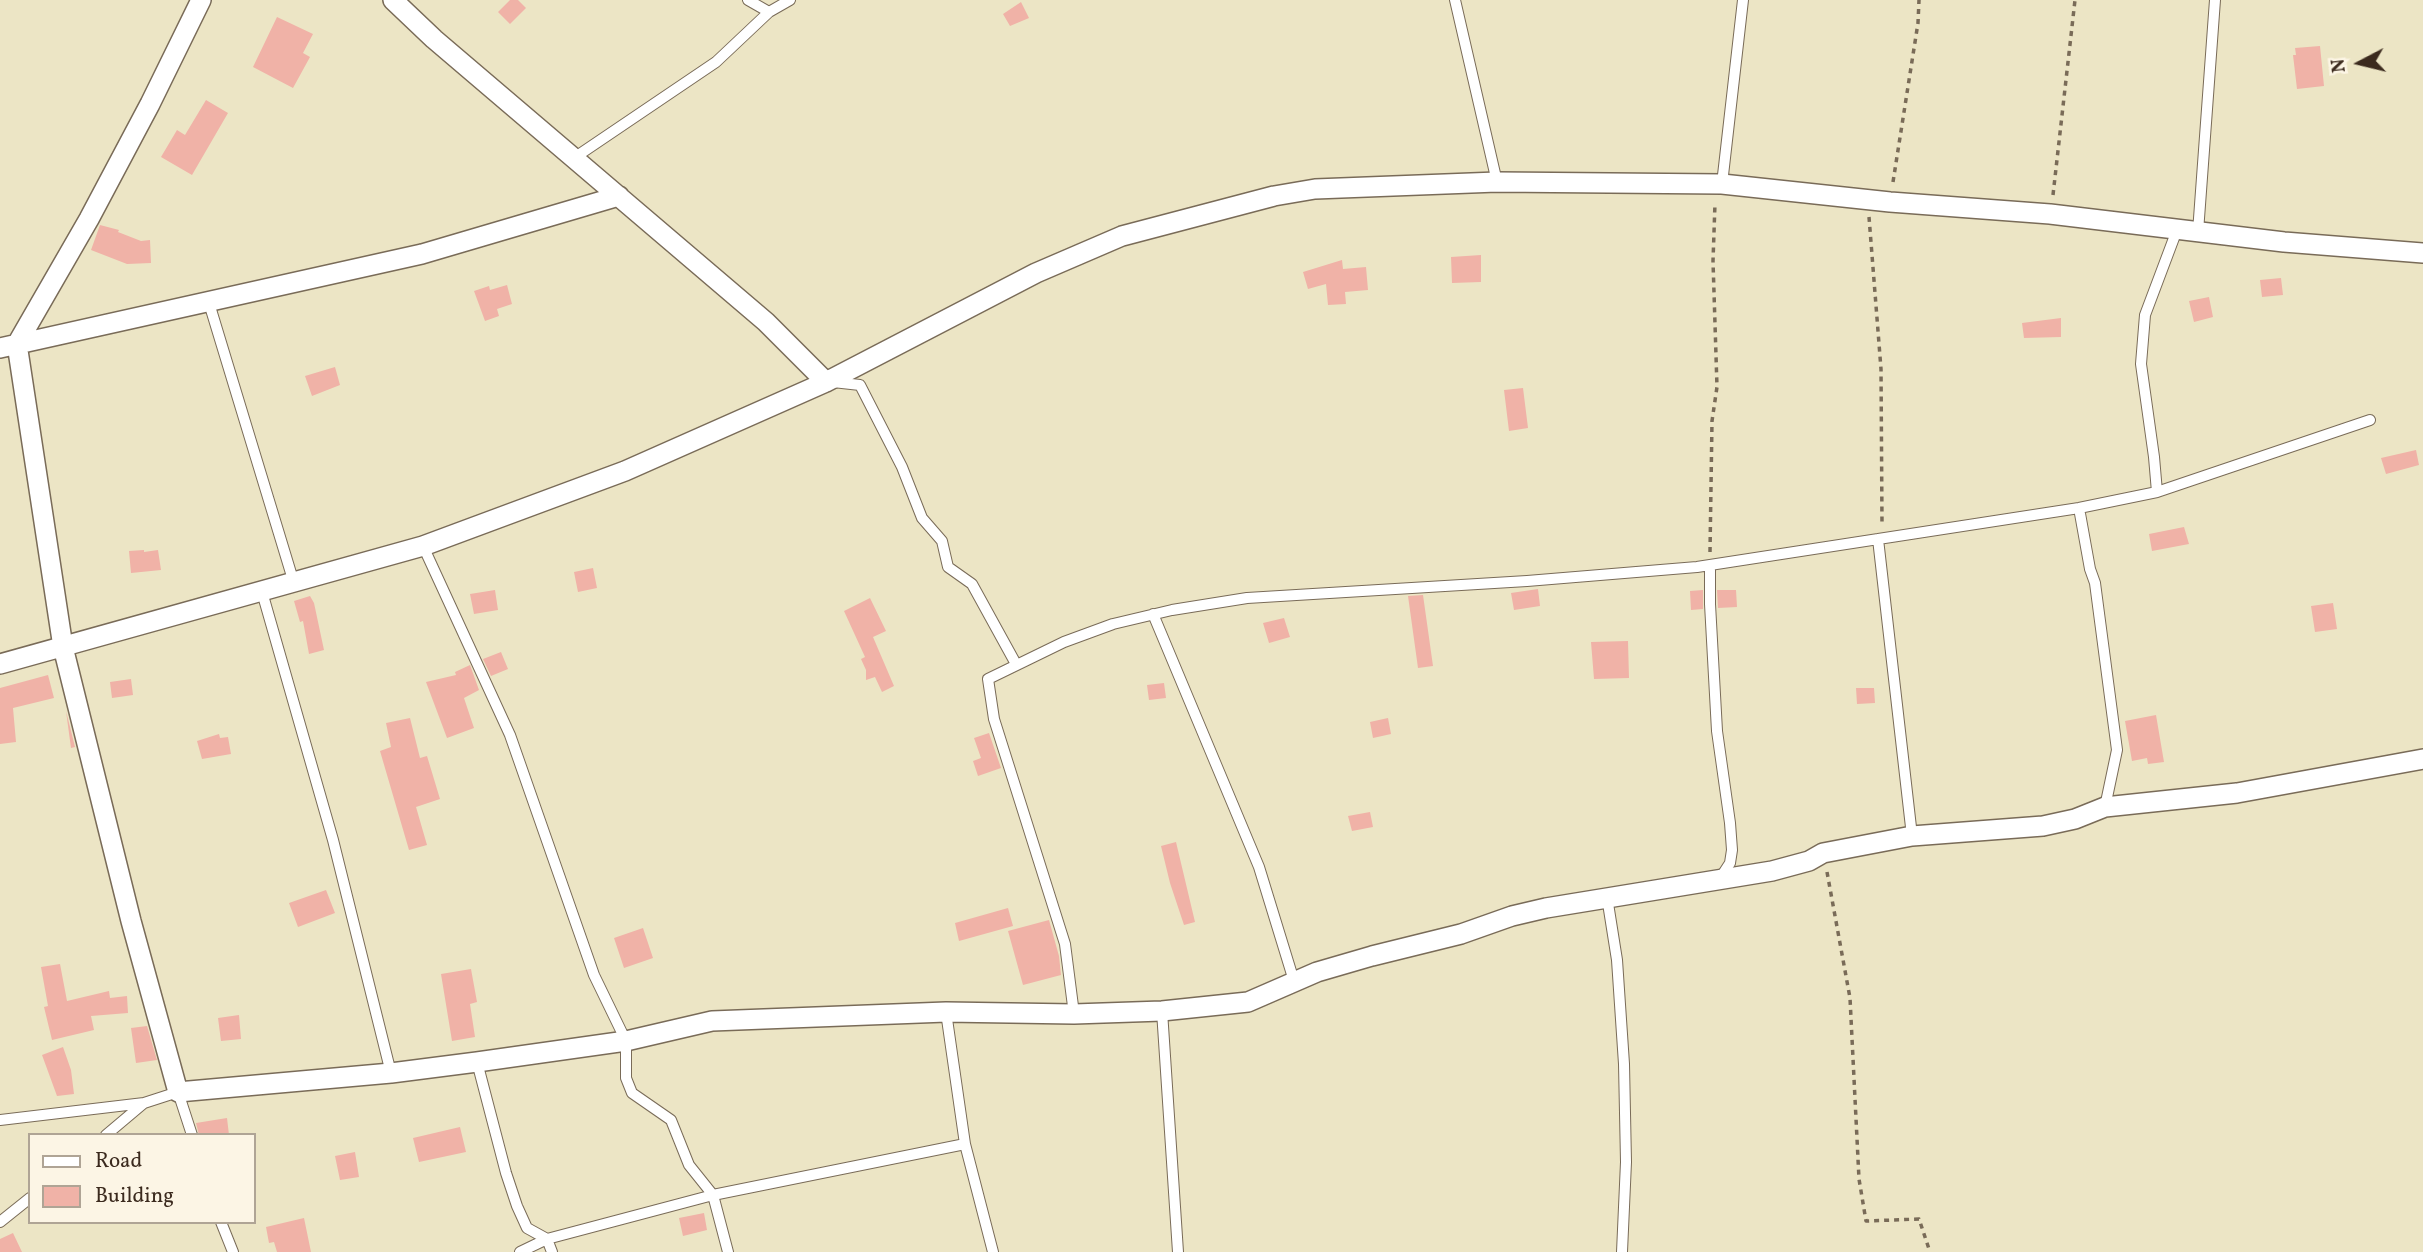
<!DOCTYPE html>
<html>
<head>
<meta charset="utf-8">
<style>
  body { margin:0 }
  #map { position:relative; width:2423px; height:1252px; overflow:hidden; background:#ece5c5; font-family:Vollkorn,serif }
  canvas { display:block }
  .legend { position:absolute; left:28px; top:1133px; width:228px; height:91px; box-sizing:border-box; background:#fcf5e5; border:2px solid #afa495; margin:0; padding:9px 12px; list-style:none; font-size:21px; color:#3b2a1e }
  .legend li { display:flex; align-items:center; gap:14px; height:35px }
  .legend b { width:35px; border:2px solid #afa495 }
  .north { position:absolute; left:2325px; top:28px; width:70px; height:70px; -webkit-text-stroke:5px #fcf5e5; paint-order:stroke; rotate:263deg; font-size:19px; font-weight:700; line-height:28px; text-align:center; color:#3b2a1e }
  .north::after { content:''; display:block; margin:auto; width:24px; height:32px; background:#3b2a1e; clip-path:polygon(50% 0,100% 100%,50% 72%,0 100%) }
</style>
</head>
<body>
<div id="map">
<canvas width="2423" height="1252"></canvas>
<ul class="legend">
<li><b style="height:9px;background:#fff"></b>Road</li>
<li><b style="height:19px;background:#f0b2a7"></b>Building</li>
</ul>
<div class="north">N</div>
</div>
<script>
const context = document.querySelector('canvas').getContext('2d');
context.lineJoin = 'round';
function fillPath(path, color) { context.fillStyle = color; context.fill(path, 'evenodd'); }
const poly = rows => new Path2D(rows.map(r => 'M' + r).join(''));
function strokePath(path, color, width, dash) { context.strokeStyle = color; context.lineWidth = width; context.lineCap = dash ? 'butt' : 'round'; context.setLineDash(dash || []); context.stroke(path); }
fillPath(poly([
  [510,0,518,0,526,8,510,24,498,12],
  [1021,2,1029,18,1010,26,1003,14],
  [277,17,313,34,303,53,310,57,293,88,253,67],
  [2320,46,2324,86,2297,89,2293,55,2296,55,2295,48],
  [206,100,228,113,192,175,161,157,177,130,185,135],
  [100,225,119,230,118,232,141,241,150,240,151,263,127,264,91,250],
  [1481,255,1481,282,1452,283,1451,257],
  [1342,260,1343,269,1366,267,1368,290,1345,292,1346,304,1328,305,1326,284,1308,289,1303,272],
  [2281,278,2283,295,2262,297,2260,280],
  [507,285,512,304,497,309,499,316,485,321,474,291,489,286,490,290],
  [2209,297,2213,317,2194,322,2189,301],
  [2061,318,2061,337,2024,338,2022,323],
  [335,367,340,385,312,396,305,376],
  [1523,388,1528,428,1509,431,1504,390],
  [2416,450,2419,465,2386,474,2381,458],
  [2184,527,2189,544,2152,551,2149,534],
  [144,550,144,552,158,550,161,570,131,573,129,551],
  [593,568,597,588,578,592,574,572],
  [1538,589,1540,606,1514,610,1511,593],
  [495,590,498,610,474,614,470,594],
  [1703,590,1703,609,1691,610,1690,591],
  [1717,590,1736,590,1737,607,1718,608],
  [1423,595,1433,666,1418,668,1408,596],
  [310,596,314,603,324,650,309,654,303,621,300,622,294,601],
  [870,598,886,631,873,637,894,686,882,692,875,677,866,680,866,670,861,659,865,657,844,611],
  [2333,603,2337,629,2315,632,2311,606],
  [1284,618,1290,637,1269,643,1263,623],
  [1628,641,1629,678,1594,679,1591,642],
  [501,652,508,669,491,676,483,659],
  [470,665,479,690,464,698,474,728,447,738,426,682,456,675,455,672],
  [48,675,54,698,13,708,16,742,0,744,0,688],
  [131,679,133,695,112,698,110,682],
  [1164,683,1166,698,1149,700,1147,685],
  [1856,688,1874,688,1875,703,1857,704],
  [66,711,75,747,71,748],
  [2156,715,2164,762,2148,764,2147,758,2132,761,2125,721],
  [410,718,420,758,427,756,440,799,416,807,427,845,409,850,380,751,391,747,386,723],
  [1388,718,1391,734,1373,738,1370,722],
  [989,733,1001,768,978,776,973,761,981,758,974,738],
  [219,734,220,738,228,737,231,754,202,759,197,741],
  [1370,812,1373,827,1352,831,1348,816],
  [1176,842,1195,922,1184,925,1170,883,1161,846],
  [326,890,335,913,298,927,289,903],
  [1008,908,1013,926,959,941,955,923],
  [1049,920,1059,956,1061,975,1023,985,1008,931],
  [643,928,653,958,624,968,614,938],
  [60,964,67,1001,109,991,110,998,127,996,128,1013,91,1016,94,1030,52,1040,44,1007,48,1006,41,967],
  [471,969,477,1002,470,1004,475,1037,452,1041,441,974],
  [239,1015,241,1039,221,1041,218,1018],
  [147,1026,157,1060,136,1063,131,1028],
  [63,1047,71,1070,74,1094,57,1096,42,1055],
  [227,1118,229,1135,199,1135,196,1123],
  [460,1127,466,1152,419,1162,413,1138],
  [355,1152,359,1177,340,1180,335,1156],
  [704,1213,707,1230,683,1236,679,1218],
  [304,1218,311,1252,277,1252,274,1242,269,1243,266,1227],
  [13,1233,22,1252,0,1252,0,1239]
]), '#f0b2a7');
const lane = poly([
  [748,0,769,12],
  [1455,0,1497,182],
  [574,158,716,62,769,12,790,0],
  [1722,184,1743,0],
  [2198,232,2215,0],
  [209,303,294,583],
  [833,382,860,385,902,467,922,518,942,541,948,567,972,584,1016,664],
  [2157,492,2154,457,2141,364,2145,315,2177,230],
  [2079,508,2090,569,2095,583,2117,750,2105,807],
  [1878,539,1912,836],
  [423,546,510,735,594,975,626,1041,626,1078,632,1093,671,1120,689,1165,713,1195,728,1252],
  [1710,565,1710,604,1717,731,1730,823,1732,850,1730,863,1719,880],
  [262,592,333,840,391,1073],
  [1153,614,1259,867,1294,981],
  [1607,897,1617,960,1624,1064,1626,1162,1622,1252],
  [1162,1011,1178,1252],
  [946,1012,965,1144,993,1252],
  [1074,1014,1065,944,994,719,988,679,1064,642,1113,624,1172,610,1247,598,1527,581,1697,567,2079,508,2157,492,2370,420],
  [477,1062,506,1173,517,1206,527,1228,547,1239,552,1252],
  [0,1120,144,1103],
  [106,1135,144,1103,178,1092,192,1135],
  [0,1222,30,1198],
  [221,1222,233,1252],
  [520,1252,547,1239,713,1195,965,1144]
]);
const street = poly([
  [201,0,150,104,89,219,17,344,63,647,131,921,178,1092,391,1073,477,1062,626,1041,712,1021,946,1012,1074,1014,1162,1011,1248,1002,1317,972,1372,956,1461,934,1512,916,1546,908,1772,871,1809,861,1823,853,1912,836,2043,826,2075,819,2105,807,2237,793,2423,759],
  [393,0,434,39,766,322,826,382],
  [0,348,422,254,619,196],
  [0,664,423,546,625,471,826,382,1036,273,1122,236,1274,196,1315,189,1497,182,1722,184,1890,202,2050,214,2284,242,2423,253]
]);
strokePath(lane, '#796b58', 12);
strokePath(street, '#796b58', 22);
strokePath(poly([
  [1893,182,1918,23,1919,0],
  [2053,195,2075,0],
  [1869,217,1881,369,1882,524],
  [1710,552,1712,421,1717,387,1713,261,1715,203],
  [1827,872,1850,998,1859,1179,1866,1221,1919,1219,1930,1252]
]), '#796b58', 3.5, [5, 5]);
strokePath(lane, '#fff', 10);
strokePath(street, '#fff', 19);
</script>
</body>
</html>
